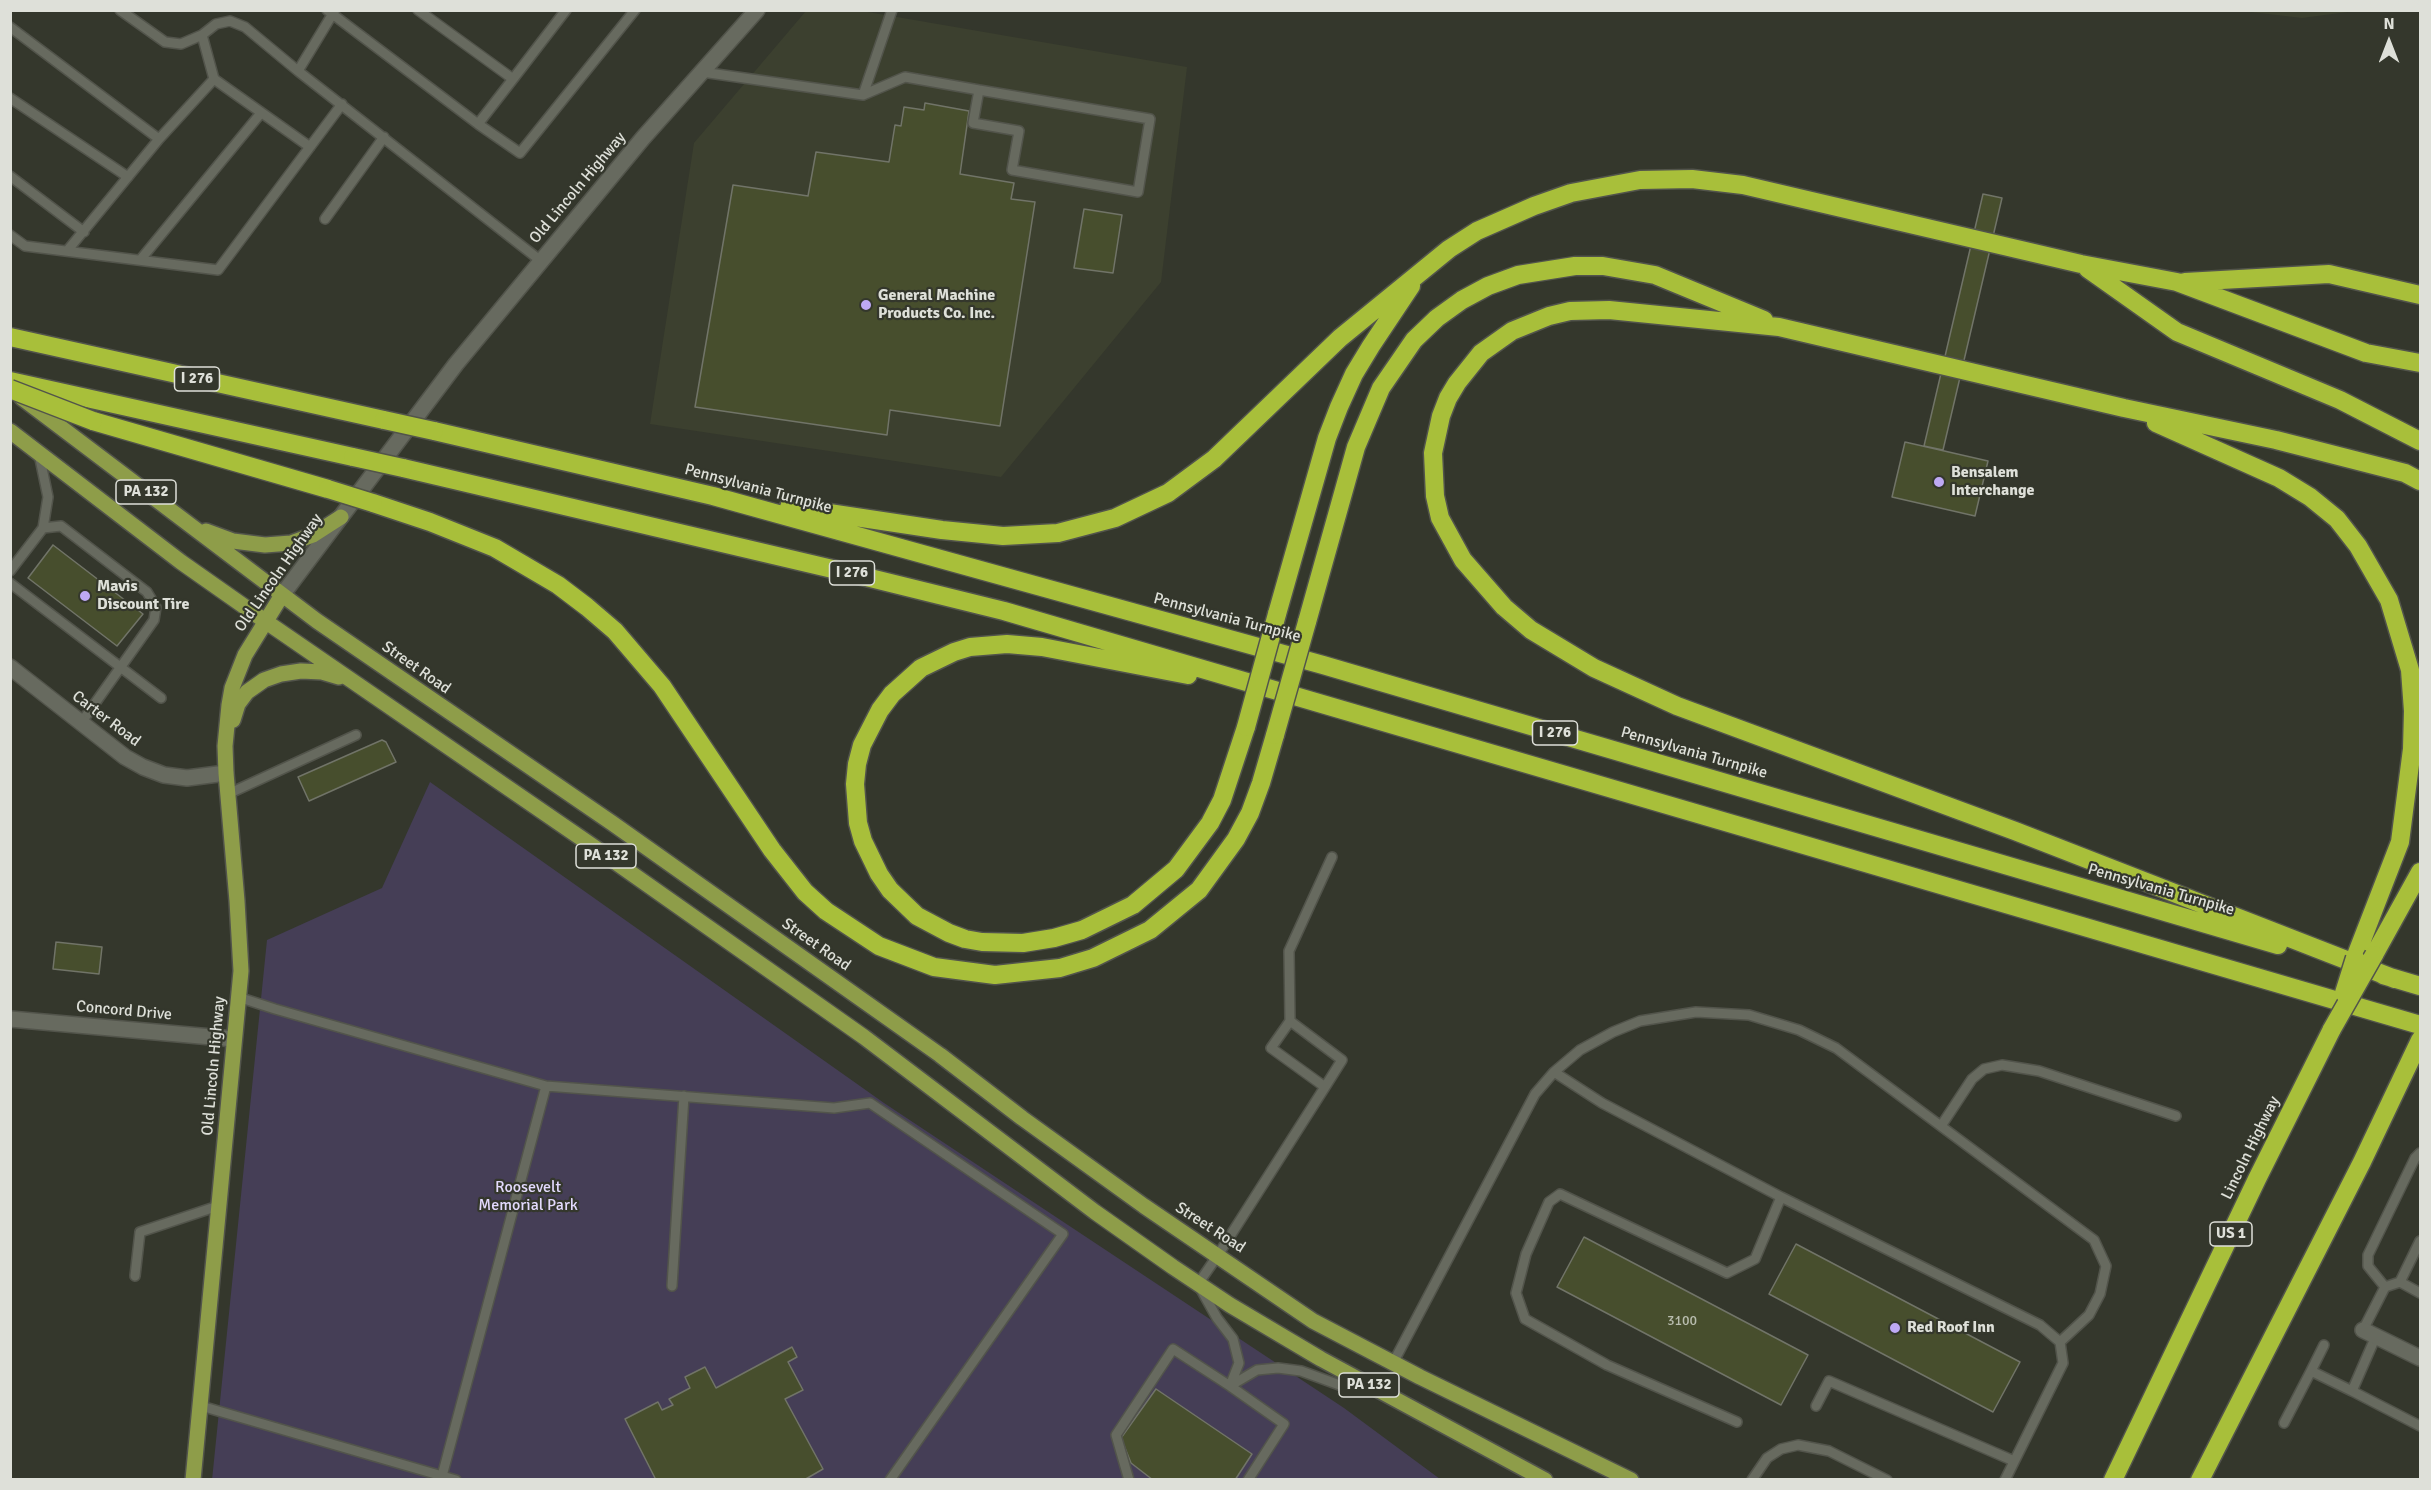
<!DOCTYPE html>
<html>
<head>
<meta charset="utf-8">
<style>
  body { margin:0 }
  #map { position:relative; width:2431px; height:1490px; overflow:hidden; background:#34372c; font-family:Signika,sans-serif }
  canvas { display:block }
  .frame { position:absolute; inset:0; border:12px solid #dee0d9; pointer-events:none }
  .north { position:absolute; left:2359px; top:12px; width:60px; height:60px; -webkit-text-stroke:4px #34372c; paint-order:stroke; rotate:0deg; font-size:16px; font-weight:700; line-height:24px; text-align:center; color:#dee0d9 }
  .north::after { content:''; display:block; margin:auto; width:21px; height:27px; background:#dee0d9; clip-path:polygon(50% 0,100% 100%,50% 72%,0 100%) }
</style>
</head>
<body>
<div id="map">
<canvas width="2431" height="1490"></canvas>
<div class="frame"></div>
<div class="north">N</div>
</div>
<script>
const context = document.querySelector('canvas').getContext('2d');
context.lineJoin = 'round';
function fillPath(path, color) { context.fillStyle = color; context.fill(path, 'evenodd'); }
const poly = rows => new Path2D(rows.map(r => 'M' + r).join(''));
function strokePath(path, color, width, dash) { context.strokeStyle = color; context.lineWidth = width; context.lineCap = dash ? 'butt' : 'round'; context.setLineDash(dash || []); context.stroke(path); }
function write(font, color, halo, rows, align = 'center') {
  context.font = font + ' Signika,sans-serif'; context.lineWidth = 4.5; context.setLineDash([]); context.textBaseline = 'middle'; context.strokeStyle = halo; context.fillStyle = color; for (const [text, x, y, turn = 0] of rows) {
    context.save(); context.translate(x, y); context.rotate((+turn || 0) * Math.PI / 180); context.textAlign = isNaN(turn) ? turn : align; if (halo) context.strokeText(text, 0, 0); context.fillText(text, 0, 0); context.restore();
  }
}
fillPath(poly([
  [806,11,862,11,1187,67,1161,282,1001,477,650,424,694,143],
  [2243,11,2355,10,2355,11,2302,18]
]), '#3c402f');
fillPath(poly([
  [430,782,884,1103,1344,1408,1440,1479,212,1480,267,940,382,888]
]), '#453e56');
const building = poly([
  [925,103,969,111,960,174,1014,183,1011,199,1035,202,1000,426,890,410,887,435,695,407,733,185,808,196,816,152,889,162,895,125,901,126,904,107,924,110,925,103],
  [1983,194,2002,198,1943,450,1924,446,1983,194],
  [1084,209,1122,215,1113,273,1074,268,1084,209],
  [1905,442,1988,461,1975,516,1892,497,1905,442],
  [53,545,143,614,117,646,28,578,53,545],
  [382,740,386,742,396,762,309,801,298,777,382,740],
  [56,942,102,947,99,974,53,969,56,942],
  [1584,1237,1808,1355,1781,1405,1557,1287,1584,1237],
  [1796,1244,2020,1362,1993,1412,1769,1294,1796,1244],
  [792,1347,797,1357,788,1362,803,1390,785,1399,823,1469,804,1480,656,1480,625,1419,658,1402,662,1410,673,1405,669,1399,690,1388,685,1377,705,1367,716,1388,792,1347],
  [1156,1389,1252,1454,1235,1480,1153,1480,1131,1463,1121,1438,1156,1389]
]);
fillPath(building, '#474e2d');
strokePath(building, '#717468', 1.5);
const lane = poly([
  [120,10,165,42,181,44,202,35,216,24,230,21,245,27,298,71],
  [327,10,478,124,513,79,418,10],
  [335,10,298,71,541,261],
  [10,27,159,139,67,251],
  [202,35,214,79,310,147],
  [702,72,863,95,905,77,979,90,1150,119,1138,192,1012,170,1019,131,973,123,979,90],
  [513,79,566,10],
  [863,95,892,10],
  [10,98,128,177],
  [478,124,520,153,635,10],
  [159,139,214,79],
  [10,176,84,232],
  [325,219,384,137],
  [10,235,25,246,218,270,342,104],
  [141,259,261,113],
  [39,454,48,497,43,528],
  [10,571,43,528,61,526,147,592,156,607,154,620,81,723],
  [10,583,161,698],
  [228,794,356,735],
  [238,997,275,1009,546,1086,834,1108,870,1103,1063,1234,890,1480],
  [1290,1021,1289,951,1332,857],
  [1554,1072,1602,1103,1781,1197,2040,1325,2060,1342,2063,1363,2005,1480],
  [1941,1126,1972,1079,1984,1069,2002,1065,2039,1071,2176,1116],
  [135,1276,140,1232,218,1206],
  [2400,1282,2420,1241],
  [672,1286,684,1096],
  [2385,1287,2368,1266,2368,1255,2415,1158,2420,1153],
  [2363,1330,2385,1287,2400,1282,2420,1293],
  [2376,1336,2352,1391,2420,1426],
  [2324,1345,2311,1371,2352,1391],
  [1393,1363,1535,1094,1554,1072,1580,1050,1613,1032,1640,1021,1696,1012,1749,1015,1799,1030,1836,1048,2094,1240,2106,1266,2100,1294,2089,1315,2060,1342],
  [1230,1386,1239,1363,1233,1339,1217,1318,1198,1284,1218,1255,1325,1087,1342,1060,1290,1021,1271,1048,1325,1087],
  [1230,1386,1257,1370,1278,1368,1301,1371,1345,1387,1368,1388],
  [201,1406,456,1480],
  [1816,1406,1829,1381,2014,1461],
  [1737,1422,1607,1365,1525,1319,1516,1293,1526,1254,1549,1202,1560,1194,1727,1273,1755,1259,1781,1197],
  [2284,1423,2311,1371],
  [442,1476,546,1086],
  [1129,1480,1116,1435,1173,1349,1230,1386,1284,1424,1248,1480],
  [1752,1480,1767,1458,1781,1449,1798,1445,1829,1451,1887,1480]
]);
const street = poly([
  [10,667,125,757,143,767,164,775,187,778,226,773],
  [10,1019,234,1039],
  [2363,1330,2420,1358]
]);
const secondary = poly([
  [282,595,456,364,643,138,757,10]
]);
const primary = poly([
  [22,398,317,621,612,823,940,1055,1022,1118,1144,1206,1313,1321,1420,1377,1631,1480],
  [10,431,181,562,265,621,594,847,864,1037,1095,1212,1173,1267,1230,1305,1321,1359,1545,1480],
  [206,531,233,541,265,545,291,543,313,535,341,517],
  [233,720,238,704,247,692,264,680,281,674,301,671,322,672,339,677],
  [193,1480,241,971,237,901,226,773,225,746,229,705,232,688,245,655,282,595]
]);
const highway = poly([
  [2088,269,2177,332,2340,400,2420,441],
  [2185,282,2329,274,2420,295],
  [10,337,384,420],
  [10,381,353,457],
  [93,421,328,489],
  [2156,423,2279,478,2310,497,2337,519,2358,546,2389,600,2410,670,2413,711,2412,749,2400,842,2355,958],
  [434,431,713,496,1323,665,2278,945],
  [403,468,858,575,1004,611,2420,1025],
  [373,503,430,522,495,548,558,585,587,607,615,631,662,686,772,850,805,892,826,911,879,946,934,967,995,975,1060,968,1093,958,1150,930,1199,890,1236,839,1250,813,1261,783,1275,735],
  [789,507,942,530,1003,536,1058,533,1115,518,1168,493,1214,459,1340,338,1449,249,1477,231,1534,206,1571,193,1640,180,1692,179,1743,185,2081,264,2177,282,2366,353,2420,363],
  [1277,614,1327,438,1339,407,1354,374,1371,346,1411,286],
  [1307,622,1356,447,1381,388,1414,340,1437,318,1462,300,1488,286,1518,275,1575,266,1603,266,1655,275,1764,320],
  [1188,675,1042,647,1007,644,970,647,954,652,921,668,892,694,880,710,862,745,857,764,855,784,858,823,863,841,879,874,890,890,917,916,949,933,965,939,982,942,1023,943,1054,938,1082,930,1133,905,1176,869,1210,823,1222,800,1246,727],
  [2374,955,2420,872],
  [2383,975,2420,986],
  [2395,979,2015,831,1677,706,1594,668,1531,630,1504,607,1463,560,1440,518,1435,496,1433,453,1441,416,1448,398,1457,383,1481,353,1512,331,1549,316,1570,311,1609,310,1779,327,2124,408,2276,440,2405,473,2420,481],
  [2113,1480,2257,1179,2332,1029],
  [2200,1480,2362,1162,2420,1040]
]);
strokePath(lane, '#52544b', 12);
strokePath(street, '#52544b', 18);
strokePath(secondary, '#52544b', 18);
strokePath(primary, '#52544b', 18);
strokePath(highway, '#52544b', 21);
strokePath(lane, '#676a5f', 9);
strokePath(street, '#676a5f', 15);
strokePath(secondary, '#676a5f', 15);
strokePath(primary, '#8e9d49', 15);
strokePath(highway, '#a8bf3a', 18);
const highwayBridge = poly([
  [10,389,93,421],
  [384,420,434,431],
  [353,457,403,468],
  [328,489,373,503],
  [1246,727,1277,614],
  [1275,735,1307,622],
  [2344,993,2355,958],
  [2332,1029,2374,955]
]);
strokePath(highwayBridge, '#52544b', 21, []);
strokePath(highwayBridge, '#a8bf3a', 18);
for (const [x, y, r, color] of [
  [866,305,6,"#bea9f4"],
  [1939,482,6,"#bea9f4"],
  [85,596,6,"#bea9f4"],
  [1895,1328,6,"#bea9f4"]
]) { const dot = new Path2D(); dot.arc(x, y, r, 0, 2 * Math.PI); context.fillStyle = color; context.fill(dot); strokePath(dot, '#34372c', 2); }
write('14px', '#b8bcae', null, [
  ["3100",1682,1321]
]);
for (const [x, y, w] of [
  [197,379,45],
  [146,492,60],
  [852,573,45],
  [1555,733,45],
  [606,856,60],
  [2231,1234,42],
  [1369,1385,60]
]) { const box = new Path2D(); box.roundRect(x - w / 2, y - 12, w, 24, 4.5); context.fillStyle = '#34372c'; context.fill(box); strokePath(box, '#dee0d9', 1.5); }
write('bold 15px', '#dee0d9', null, [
  ["I 276",197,379],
  ["PA 132",146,492],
  ["I 276",852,573],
  ["I 276",1555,733],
  ["PA 132",606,856],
  ["US 1",2231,1234],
  ["PA 132",1369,1385]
]);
write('16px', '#dee0d9', '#34372c', [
  ["Old Lincoln Highway",578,188,-50],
  ["Pennsylvania Turnpike",758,489,15],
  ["Old Lincoln Highway",279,573,-55],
  ["Pennsylvania Turnpike",1227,618,15],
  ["Street Road",416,668,35],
  ["Carter Road",106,719,37],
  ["Pennsylvania Turnpike",1694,753,16],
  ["Pennsylvania Turnpike",2161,890,16],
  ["Street Road",816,945,35],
  ["Concord Drive",124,1011,5],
  ["Old Lincoln Highway",214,1066,-85],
  ["Lincoln Highway",2251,1148,-64],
  ["Street Road",1210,1228,33]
]);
write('bold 16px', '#dee0d9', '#34372c', [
  ["General Machine",878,296],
  ["Products Co. Inc.",878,314],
  ["Bensalem",1951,473],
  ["Interchange",1951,491],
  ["Mavis",97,587],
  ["Discount Tire",97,605],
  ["Red Roof Inn",1907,1328]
], 'left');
write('16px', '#e3dafd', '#34372c', [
  ["Roosevelt",528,1188],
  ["Memorial Park",528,1206]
]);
</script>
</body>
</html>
